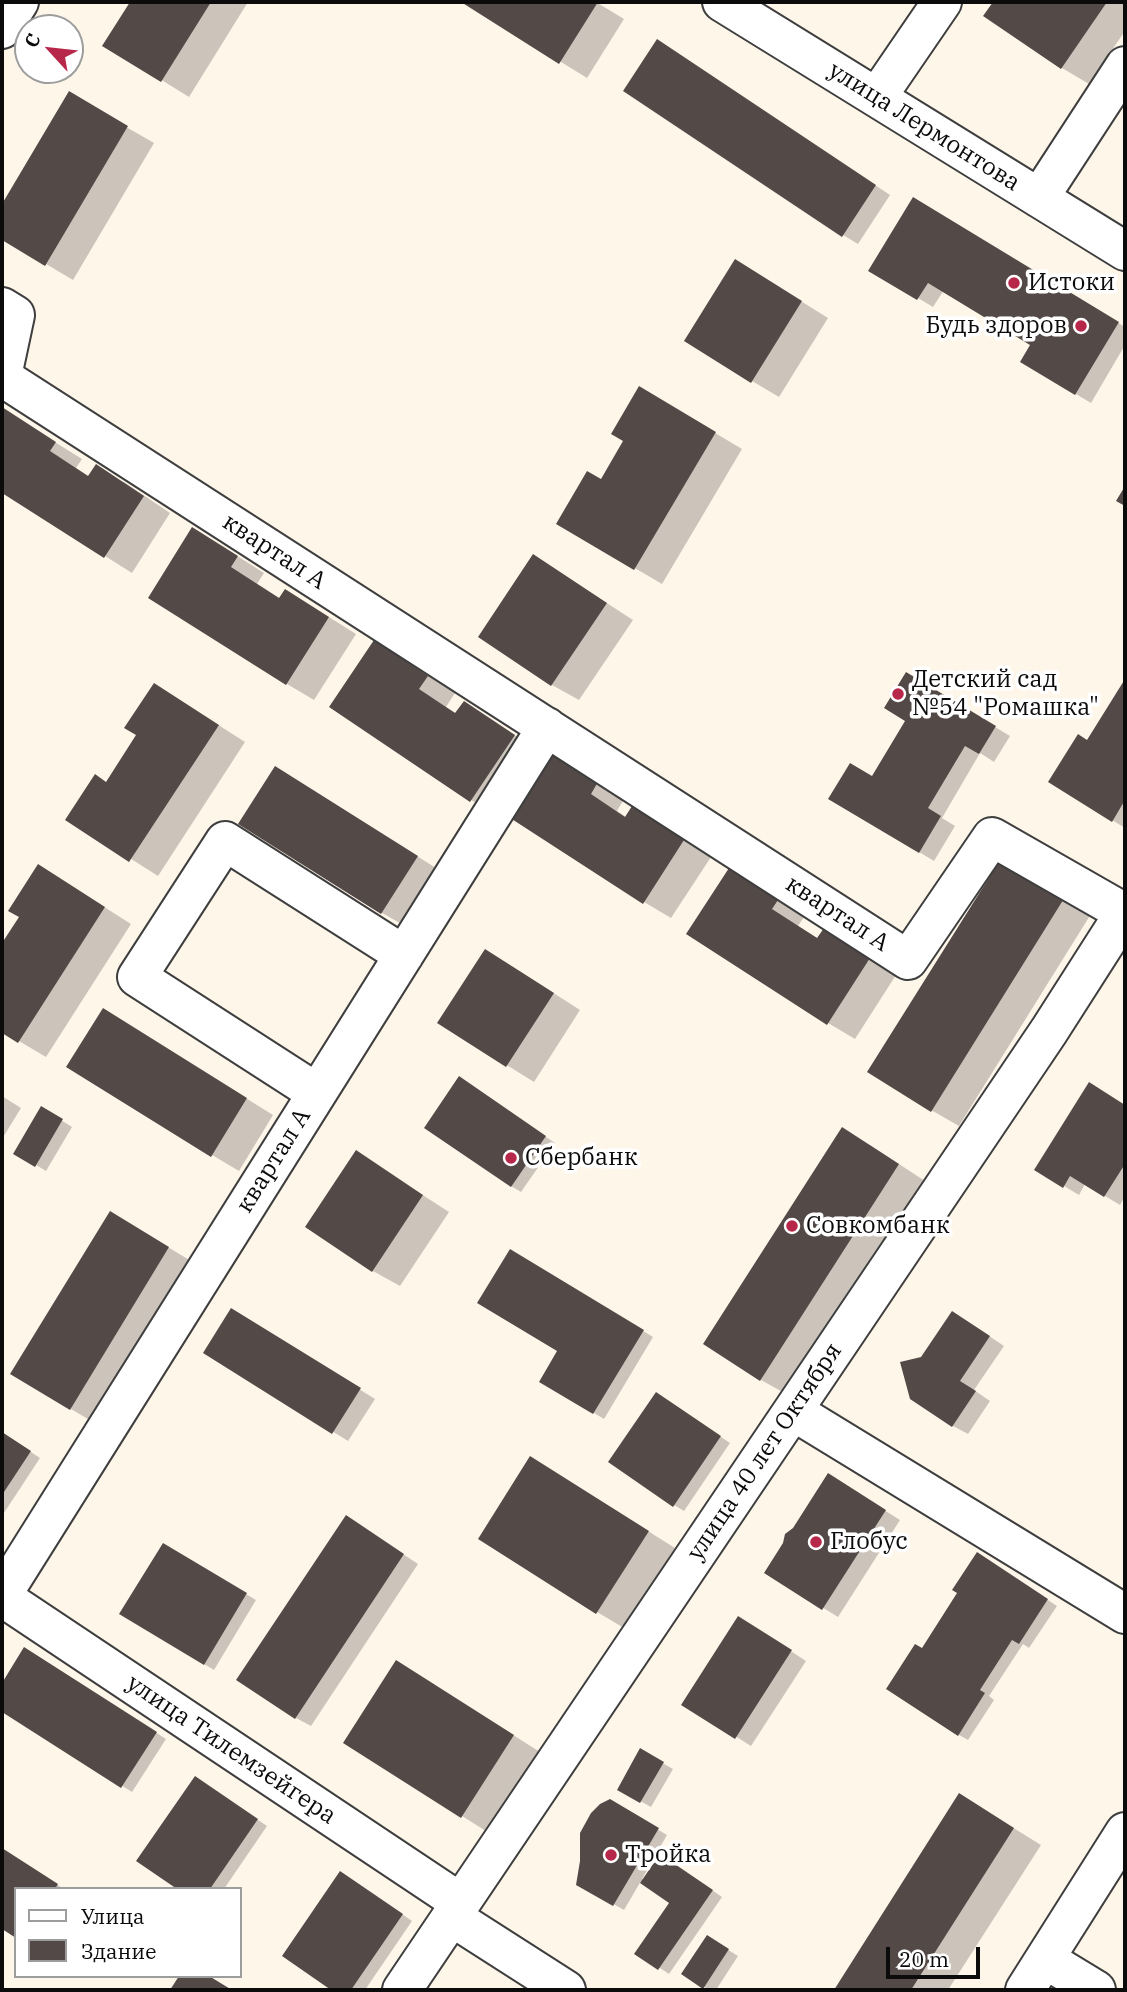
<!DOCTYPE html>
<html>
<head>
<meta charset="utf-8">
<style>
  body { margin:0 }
  #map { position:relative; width:1127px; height:1992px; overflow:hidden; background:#fff6ea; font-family:"IBM Plex Serif",serif }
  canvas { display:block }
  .frame { position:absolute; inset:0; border:4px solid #0b0b0b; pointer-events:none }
  .legend { position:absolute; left:14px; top:1887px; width:228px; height:91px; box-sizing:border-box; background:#fff; border:2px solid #9d9d9d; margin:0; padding:9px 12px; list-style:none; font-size:21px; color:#0b0b0b }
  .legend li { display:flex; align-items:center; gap:14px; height:35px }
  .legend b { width:35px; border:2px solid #9d9d9d }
  .north { position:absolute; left:14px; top:14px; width:70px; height:70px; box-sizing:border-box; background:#fff; border:2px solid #9d9d9d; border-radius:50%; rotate:297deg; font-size:19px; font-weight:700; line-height:28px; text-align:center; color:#0b0b0b }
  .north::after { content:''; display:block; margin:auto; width:24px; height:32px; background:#b7274a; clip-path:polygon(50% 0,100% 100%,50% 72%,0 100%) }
  .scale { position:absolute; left:886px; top:1947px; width:94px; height:32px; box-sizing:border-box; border:4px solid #0b0b0b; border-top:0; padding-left:9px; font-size:21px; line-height:24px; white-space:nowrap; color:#0b0b0b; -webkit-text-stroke:5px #fff; paint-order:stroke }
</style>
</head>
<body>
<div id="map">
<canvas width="1127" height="1992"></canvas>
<div class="frame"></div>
<ul class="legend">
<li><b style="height:9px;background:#fff"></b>Улица</li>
<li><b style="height:19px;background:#534a48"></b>Здание</li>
</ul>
<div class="north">С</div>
<div class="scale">20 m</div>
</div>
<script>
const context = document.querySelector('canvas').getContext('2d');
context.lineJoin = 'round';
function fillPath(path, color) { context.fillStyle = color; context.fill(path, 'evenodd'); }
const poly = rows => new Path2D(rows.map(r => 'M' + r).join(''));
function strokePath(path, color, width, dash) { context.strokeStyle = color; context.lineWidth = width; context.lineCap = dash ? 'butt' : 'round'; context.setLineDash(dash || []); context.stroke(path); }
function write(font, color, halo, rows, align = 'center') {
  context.font = font + ' "IBM Plex Serif",serif'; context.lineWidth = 7; context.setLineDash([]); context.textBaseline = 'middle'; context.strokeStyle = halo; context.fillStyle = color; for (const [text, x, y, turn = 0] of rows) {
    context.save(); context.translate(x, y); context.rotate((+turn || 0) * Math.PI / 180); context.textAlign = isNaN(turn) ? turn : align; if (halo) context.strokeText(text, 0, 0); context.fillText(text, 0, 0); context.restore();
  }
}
fillPath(poly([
  [132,2,248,2,189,97,105,45],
  [464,2,596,2,624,19,587,78],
  [995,2,1125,2,1125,31,1089,84,1062,68,986,15],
  [673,50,890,195,858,244,843,235],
  [69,94,154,143,73,280,2,238,2,207],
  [913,200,1125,327,1125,345,1091,403,1022,362,1033,344,944,290,933,307,871,270],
  [762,277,828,318,779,397,752,381],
  [640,388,742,449,662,584,558,523,601,481,625,440],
  [2,409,82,459,76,468,90,477,124,482,170,513,132,573,2,491],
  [220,545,264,573,257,584,281,599,313,607,356,634,314,700,287,684],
  [534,556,633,620,579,700,552,685],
  [375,642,455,693,446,707,457,714,464,703,541,752,498,816,471,800,332,707],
  [907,674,1010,736,994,762,980,753,942,818,955,826,934,861,831,799,873,778,908,720],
  [1125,682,1125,828,1112,820,1088,742],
  [181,701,245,742,158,876,68,819,107,783],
  [547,751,624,799,617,811,626,817,632,808,711,857,671,918,644,902],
  [302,784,444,873,409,928,382,913],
  [1003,859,1091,914,959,1126,931,1110],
  [65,882,131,924,46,1057,2,1031,2,946,21,917],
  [756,886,804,917,798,926,819,939,851,946,896,975,855,1039,828,1023],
  [513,967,580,1010,534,1082,439,1023],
  [130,1026,273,1115,239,1171,212,1155],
  [469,1084,555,1143,521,1192,511,1186],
  [1089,1084,1125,1106,1125,1196,1120,1205,1085,1184,1079,1195,1064,1186],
  [2,1096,21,1108,2,1139],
  [42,1108,72,1127,46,1171,16,1153],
  [870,1145,925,1181,788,1395,761,1380],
  [356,1152,449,1212,400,1286,373,1271],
  [138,1229,196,1264,98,1425,71,1409],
  [511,1251,653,1337,604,1419,541,1381,559,1351],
  [247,1319,375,1399,348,1441,205,1353],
  [967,1321,1004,1346,974,1390,990,1401,968,1434,953,1426,922,1358],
  [666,1400,730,1443,684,1511,674,1505],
  [2,1433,40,1458,2,1516],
  [531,1458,675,1548,624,1628,597,1612],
  [843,1484,900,1520,838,1617,767,1573],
  [361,1526,418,1564,311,1726,296,1718],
  [163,1545,256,1600,214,1670,121,1614],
  [987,1560,1057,1606,1029,1648,1023,1644,989,1696,994,1700,968,1740,959,1735,922,1650],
  [754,1627,806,1661,751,1746,684,1704],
  [25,1649,166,1739,132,1792,2,1710,2,1686],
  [423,1678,540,1752,489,1833,345,1742],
  [641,1751,673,1769,651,1807,619,1789],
  [205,1784,267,1826,224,1889,180,1889],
  [960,1795,1041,1845,948,1990,836,1990],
  [610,1801,667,1835,642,1879,645,1880,671,1862,722,1897,669,1974,637,1953,672,1902,641,1881,624,1910,578,1884],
  [2,1850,64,1889,16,1889,16,1936,2,1927],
  [351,1879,412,1921,365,1990,334,1990,284,1956],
  [717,1943,738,1956,716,1990,709,1990,683,1974]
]), '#0003');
fillPath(poly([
  [130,2,211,2,161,82,102,46],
  [461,2,598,2,559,64],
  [993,2,1107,2,1061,69,983,16],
  [657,39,876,185,842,237,623,91],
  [69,91,128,126,45,266,2,240,2,204],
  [913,197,1119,322,1075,395,1020,362,1030,345,928,283,917,300,868,271],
  [735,259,802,301,751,383,684,341],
  [639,386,716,432,634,570,556,524,587,471,601,479,623,441,611,434],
  [2,407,56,442,50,451,88,476,96,464,144,496,104,558,2,493],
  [1125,486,1125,506,1116,501],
  [192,527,238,556,231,567,279,598,285,589,329,617,286,685,148,598],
  [533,554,607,603,551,686,478,637],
  [374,640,428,676,419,689,455,713,464,701,515,735,470,802,329,707],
  [906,672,996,726,979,754,965,746,928,808,941,816,919,853,828,799,850,763,872,776,905,721,884,708],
  [1125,679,1125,800,1112,822,1048,782,1078,734,1087,740],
  [154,683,219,725,129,862,65,820,95,774,106,782,136,735,124,728],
  [547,749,598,782,591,794,625,817,632,806,684,840,643,904,504,814],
  [275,766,418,856,381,914,238,824],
  [1002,857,1065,897,931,1112,867,1072],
  [38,864,105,907,18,1043,2,1033,2,943,19,917,8,911],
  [729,868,778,900,772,909,817,938,824,928,870,958,827,1025,686,934],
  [485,949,554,993,506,1067,437,1023],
  [103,1008,247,1098,211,1157,66,1067],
  [459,1076,546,1136,511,1187,424,1128],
  [1089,1082,1125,1105,1125,1164,1104,1197,1070,1176,1063,1188,1034,1170],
  [41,1106,63,1119,35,1167,13,1154],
  [842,1127,899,1164,760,1381,703,1344],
  [356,1150,423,1195,372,1272,305,1227],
  [110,1211,169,1247,70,1410,10,1374],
  [510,1249,644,1330,593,1414,539,1382,557,1351,477,1303],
  [231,1308,361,1388,332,1434,203,1353],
  [952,1311,990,1336,960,1381,976,1391,952,1427,910,1399,900,1362,921,1357],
  [656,1392,721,1436,673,1507,608,1462],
  [2,1432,31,1451,2,1495],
  [530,1456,649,1531,596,1614,478,1539],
  [828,1473,886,1510,822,1610,764,1573,783,1543,785,1534,793,1528],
  [346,1515,404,1554,295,1719,236,1680],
  [163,1543,247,1593,204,1665,119,1614],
  [977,1552,1048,1599,1019,1644,1012,1640,980,1690,985,1693,958,1736,886,1689,915,1644,922,1648,957,1593,952,1590],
  [738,1616,792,1650,735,1739,681,1705],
  [24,1647,157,1732,121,1788,2,1712,2,1683],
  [396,1660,514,1735,461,1818,343,1743],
  [640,1748,664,1762,640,1803,617,1790],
  [195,1776,258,1819,210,1889,177,1889,136,1861],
  [959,1793,1014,1828,911,1990,834,1990],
  [610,1799,659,1828,613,1906,576,1885,580,1861,580,1833,591,1813,600,1804],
  [2,1848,58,1884,55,1889,16,1889,16,1938,2,1929],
  [660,1854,713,1890,658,1970,634,1954,669,1903,640,1883],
  [340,1871,403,1914,351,1990,331,1990,282,1956],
  [707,1935,729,1949,703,1989,681,1974],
  [179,1976,209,1976,232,1990,170,1990]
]), '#534a48');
const minor = poly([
  [722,2,1125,251],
  [2,29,19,2],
  [877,97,942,2],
  [1039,198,1125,66],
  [2,307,15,315,2,376],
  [2,377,908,960,992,837,1125,913],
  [317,1093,137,977,225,841,404,955],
  [793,1411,1125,1614],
  [2,1595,547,727],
  [2,1597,461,1903],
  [452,1917,566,1990],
  [1045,1959,1096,1990],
  [402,1990,1049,1031,1125,912],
  [1025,1990,1125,1832]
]);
strokePath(minor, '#3e3e3e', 42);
strokePath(minor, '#fff', 38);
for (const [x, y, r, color] of [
  [1014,283,7,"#b7274a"],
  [1081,326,7,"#b7274a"],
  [898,694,7,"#b7274a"],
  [511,1158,7,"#b7274a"],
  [792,1226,7,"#b7274a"],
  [816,1542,7,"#b7274a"],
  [611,1855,7,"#b7274a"]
]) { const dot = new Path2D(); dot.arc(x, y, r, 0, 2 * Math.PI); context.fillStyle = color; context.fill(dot); strokePath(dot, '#fff', 2.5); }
write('24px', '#0b0b0b', '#fff', [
  ["улица Лермонтова",924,127,32],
  ["квартал А",274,552,33],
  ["квартал А",837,914,33],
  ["квартал А",274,1161,-58],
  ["улица 40 лет Октября",765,1452,-56],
  ["улица Тилемзейгера",231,1750,34]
]);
write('24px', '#0b0b0b', '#fff', [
  ["Истоки",1028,283],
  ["Будь здоров",1067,326,"right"],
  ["Детский сад",912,680],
  ["№54 \"Ромашка\"",912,708],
  ["Сбербанк",525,1158],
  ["Совкомбанк",806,1226],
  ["Глобус",830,1542],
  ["Тройка",625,1855]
], 'left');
</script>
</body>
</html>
